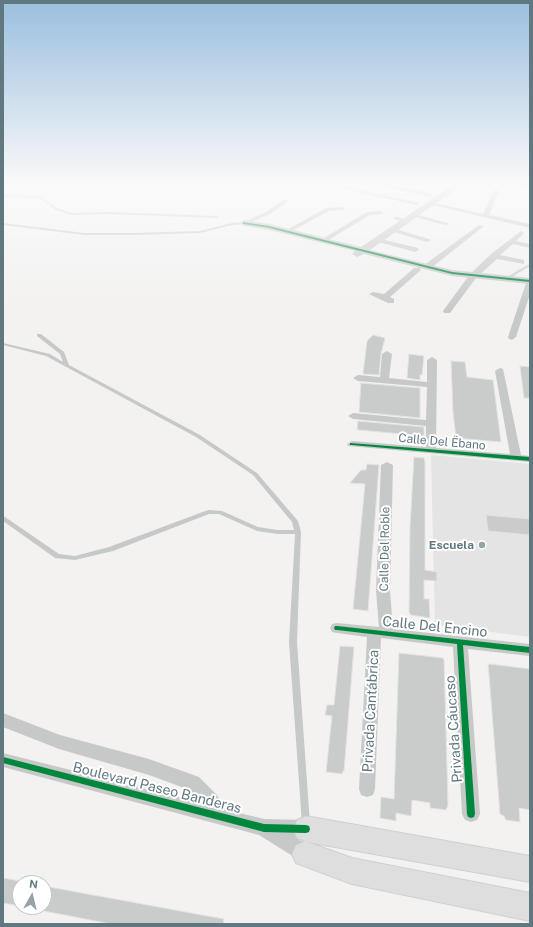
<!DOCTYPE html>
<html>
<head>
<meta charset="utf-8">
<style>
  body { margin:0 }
  #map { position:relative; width:533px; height:927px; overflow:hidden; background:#f3f2f1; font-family:"Public Sans",sans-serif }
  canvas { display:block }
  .frame { position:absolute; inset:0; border:4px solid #627881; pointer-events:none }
  .north { position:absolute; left:12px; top:875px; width:40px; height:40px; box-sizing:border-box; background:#fff; border:1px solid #c0c9cd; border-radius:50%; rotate:8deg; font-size:11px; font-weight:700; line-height:16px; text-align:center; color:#627881 }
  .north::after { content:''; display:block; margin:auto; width:14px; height:18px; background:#95a3a8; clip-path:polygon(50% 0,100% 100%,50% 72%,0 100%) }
</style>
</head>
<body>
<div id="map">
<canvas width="533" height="927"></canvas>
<div class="frame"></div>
<div class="north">N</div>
</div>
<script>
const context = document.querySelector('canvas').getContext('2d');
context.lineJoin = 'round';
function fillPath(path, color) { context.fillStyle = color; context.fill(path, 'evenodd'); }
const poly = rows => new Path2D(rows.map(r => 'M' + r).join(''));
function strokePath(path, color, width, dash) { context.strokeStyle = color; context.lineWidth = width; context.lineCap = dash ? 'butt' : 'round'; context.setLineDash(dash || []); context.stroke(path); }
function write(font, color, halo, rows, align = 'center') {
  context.font = font + ' "Public Sans",sans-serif'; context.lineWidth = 4; context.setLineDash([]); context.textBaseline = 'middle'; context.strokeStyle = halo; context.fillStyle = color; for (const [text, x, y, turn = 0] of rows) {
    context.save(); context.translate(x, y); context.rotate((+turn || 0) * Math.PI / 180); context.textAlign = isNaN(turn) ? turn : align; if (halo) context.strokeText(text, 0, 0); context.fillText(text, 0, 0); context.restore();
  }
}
fillPath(poly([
  [431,455,530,464,530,637,435,625]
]), '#e3e4e3');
strokePath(poly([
  [3,196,40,197,56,209,72,214,107,213,217,217],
  [519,271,530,265]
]), '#c5d0d2', 2);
strokePath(poly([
  [511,276,521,270]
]), '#c5d0d2', 2.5);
const building = poly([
  [373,335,385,338,381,354,379,375,363,374,367,341,373,335],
  [409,354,424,356,422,375,420,375,420,380,407,378,409,354],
  [451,361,465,362,467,377,493,380,501,442,456,438,453,412,451,361],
  [520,366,530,367,530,398,524,398,520,366],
  [361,383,420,388,420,418,359,412,361,383],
  [358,421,424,427,424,436,359,430,357,429,358,421],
  [414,457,424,458,425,462,425,570,437,572,437,581,424,580,424,599,429,599,430,618,411,615,409,612,410,527,414,457],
  [367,464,379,465,368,611,353,609,365,484,350,483,361,470,366,470,367,464],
  [486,515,530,519,530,535,488,531,486,515],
  [340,646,354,647,344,771,343,771,342,774,326,772,332,716,325,715,327,705,334,705,340,646],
  [399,653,443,658,444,660,448,805,446,810,430,808,430,803,412,800,411,816,396,813,396,821,380,818,381,797,394,799,399,653],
  [490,664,530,669,530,810,519,808,520,822,506,820,504,816,500,814,489,675,488,665,490,664],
  [3,878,20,881,20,906,3,903,3,878],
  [44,886,224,919,223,924,111,924,44,911,44,886]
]);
fillPath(building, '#cacbcb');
strokePath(building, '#e2e2e1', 1);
const secondary = poly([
  [306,816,530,856,530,882,307,842,352,858,530,893,530,921,352,884,296,863,292,854,296,845,305,841,297,838,293,829,297,820,306,816]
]);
strokePath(secondary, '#cfd0d1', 2);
fillPath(poly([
  [244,222,246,223,245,224,232,225,200,233,133,235,84,235,3,225,3,223,84,233,133,233,200,231,232,223,244,222],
  [37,334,41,334,64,352,69,365,200,435,257,473,298,521,301,532,297,642,310,824,309,827,306,828,303,827,302,824,289,642,295,534,278,534,257,531,219,514,209,514,113,551,75,560,55,558,3,521,3,516,5,517,59,554,75,556,109,547,208,510,222,511,258,527,278,530,294,530,292,522,253,475,196,437,46,356,3,345,3,343,50,354,63,362,60,354,37,336,37,334]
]), '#c7c8c8');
fillPath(poly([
  [317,183,327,183,420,203,417,205,317,183],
  [380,183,430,193,433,195,430,197,382,186,379,184,380,183],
  [501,183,530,184,530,188,504,185,501,183],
  [496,189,499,191,489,215,530,224,530,228,428,204,431,202,483,214,493,191,496,189],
  [285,199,287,200,287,202,270,214,246,224,241,223,266,212,285,199],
  [342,207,345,209,344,210,329,211,288,233,283,232,326,208,342,207],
  [380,211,383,213,382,214,370,215,325,242,319,241,367,212,380,211],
  [411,214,415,214,450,224,445,225,411,216,411,214],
  [394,217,398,217,408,221,403,222,394,219,394,217],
  [479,225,484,226,430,269,424,269,424,265,479,225],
  [392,228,429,239,431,240,427,242,390,231,390,229,392,228],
  [521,231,524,233,516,241,530,244,530,248,513,244,500,255,524,260,524,264,497,259,476,278,450,313,444,313,443,311,470,274,491,254,521,231],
  [377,238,418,248,419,250,415,252,375,241,375,239,377,238],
  [414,268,420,268,421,270,390,297,394,299,394,303,388,303,369,294,373,292,384,294,414,268],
  [526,283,530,283,530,294,516,337,512,340,509,339,508,337,526,283],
  [387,351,392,354,389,378,427,382,427,360,432,357,437,360,436,448,510,454,495,371,500,368,503,369,521,455,530,456,530,462,348,446,347,444,352,441,426,447,426,426,353,419,348,416,353,413,426,420,427,387,358,381,353,378,358,375,380,377,382,354,387,351],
  [387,462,393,465,390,591,393,629,530,644,530,656,468,649,480,814,477,820,471,822,465,820,462,814,453,647,381,638,375,789,373,795,367,797,361,795,359,789,367,637,337,633,332,632,330,628,332,624,337,623,379,627,376,591,381,465,387,462],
  [3,713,60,735,149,759,199,777,217,795,227,810,264,819,306,820,312,823,315,829,312,835,306,838,295,837,311,848,314,854,311,860,305,863,299,860,259,835,3,767,3,753,202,803,187,789,149,775,59,749,3,727,3,713]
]), '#c7c8c8');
fillPath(poly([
  [456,183,465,183,370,250,452,270,530,278,530,284,452,276,364,254,357,257,352,254,355,251,269,230,244,226,240,223,244,220,269,224,361,247,456,183]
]), '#c7c8c8');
fillPath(secondary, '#dddedd');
fillPath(poly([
  [243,222,269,226,452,272,530,280,530,282,452,274,269,228,244,224,243,224,243,222],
  [350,443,530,457,530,461,352,445,350,445,350,443],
  [335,626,337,626,530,647,530,653,463,645,475,814,474,817,471,818,468,817,467,814,457,644,337,630,335,630,334,628,335,626],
  [3,757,264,824,306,825,309,826,310,829,309,832,306,833,264,832,3,763,3,757]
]), '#00873e');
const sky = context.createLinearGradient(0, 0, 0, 312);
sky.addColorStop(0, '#9abfdf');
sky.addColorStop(0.59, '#faf9f9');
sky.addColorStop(1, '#faf9f900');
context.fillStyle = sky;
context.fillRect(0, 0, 533, 312);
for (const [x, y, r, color] of [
  [482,545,4,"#95a3a8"]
]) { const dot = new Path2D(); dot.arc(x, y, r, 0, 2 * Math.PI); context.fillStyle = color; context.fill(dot); strokePath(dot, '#fff', 1.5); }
write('12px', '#627881', '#fff', [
  ["Calle Del Ëbano",442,442,5],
  ["Calle Del Roble",385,549,-89]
]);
write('bold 12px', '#627881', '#fff', [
  ["Escuela",474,545]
], 'right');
write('14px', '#627881', '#fff', [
  ["Calle Del Encino",435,627,6],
  ["Privada Cantábrica",371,711,-87],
  ["Privada Cáucaso",454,729,-94],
  ["Boulevard Paseo Banderas",157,788,14]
]);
</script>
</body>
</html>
